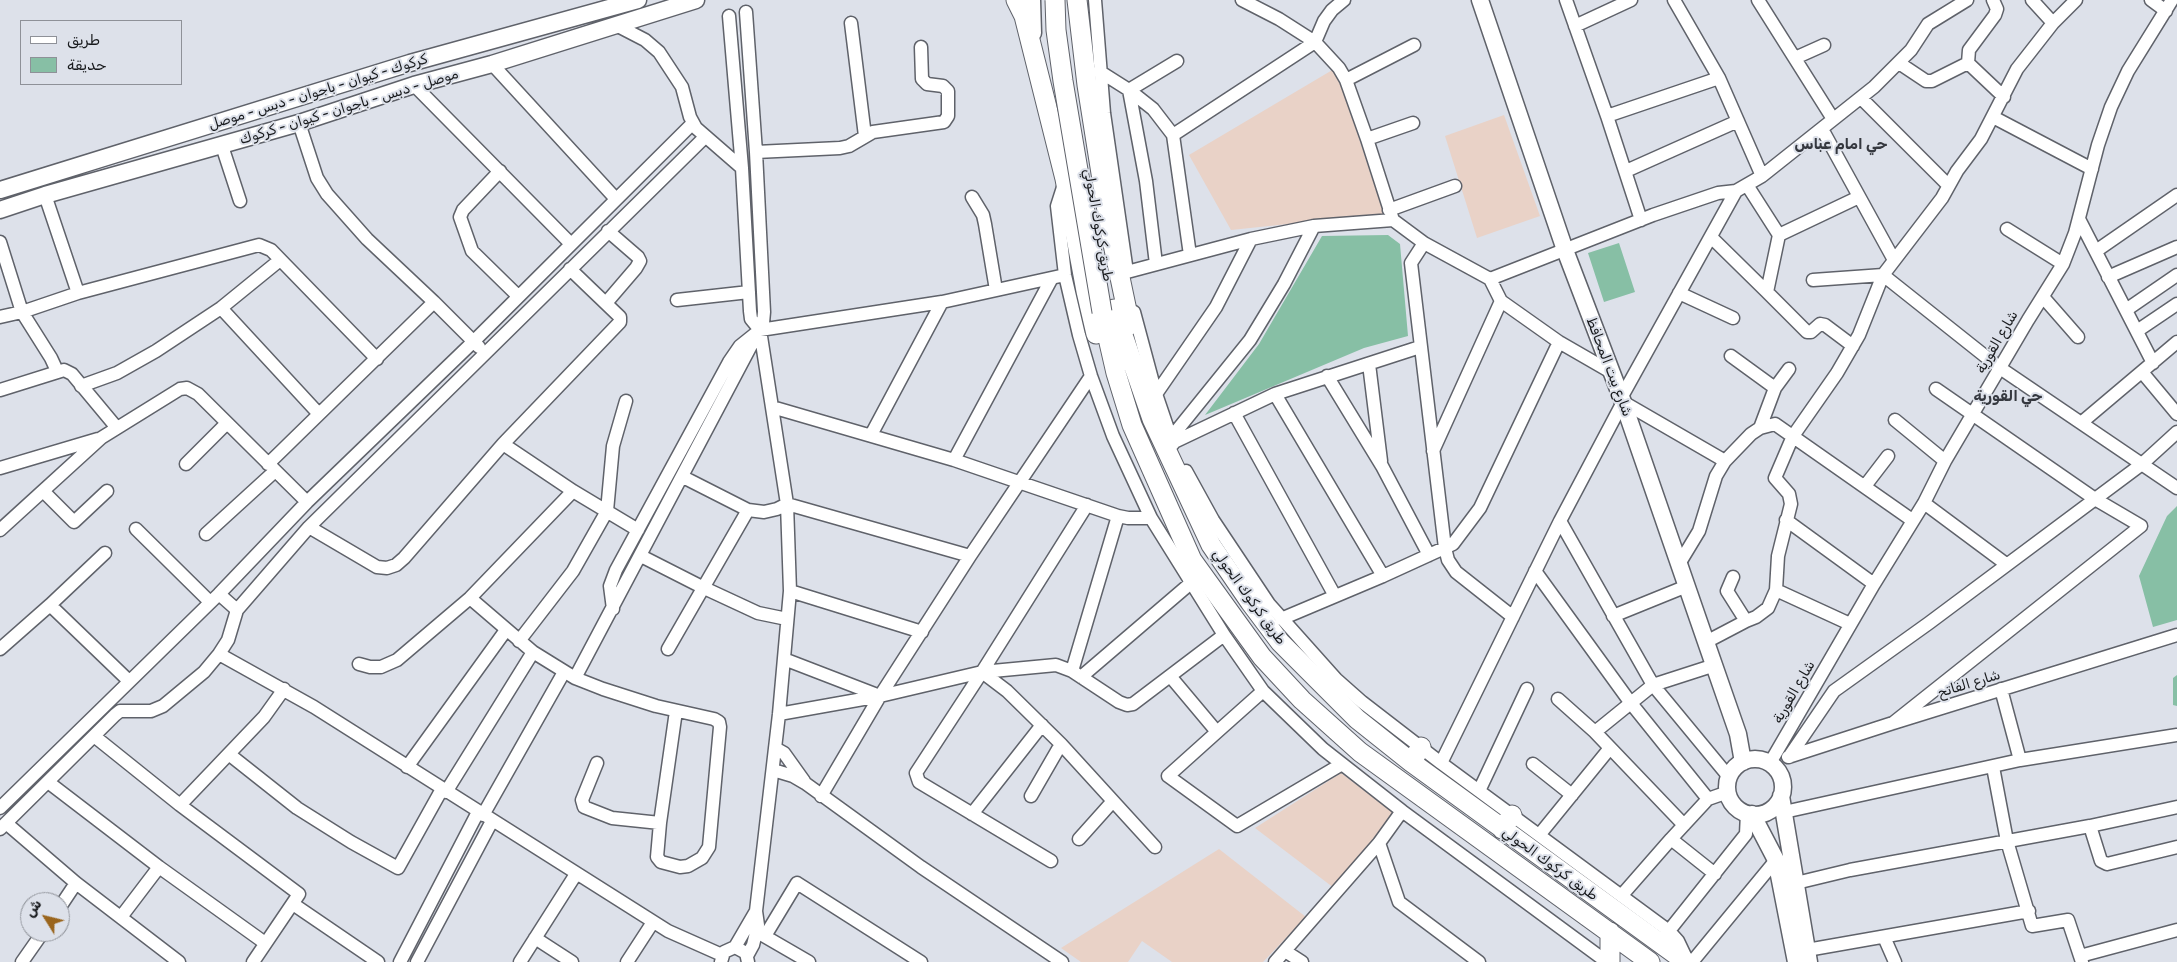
<!DOCTYPE html>
<html>
<head>
<meta charset="utf-8">
<style>
  body { margin:0 }
  #map { position:relative; width:2177px; height:962px; overflow:hidden; background:#dde1ea; font-family:Rubik,Vazirmatn,sans-serif }
  canvas { display:block }
  .legend { position:absolute; left:20px; top:20px; width:162px; height:65px; box-sizing:border-box; background:#dde1ea; border:1px solid #8e9198; margin:0; padding:6px 9px; list-style:none; font-size:15px; color:#181a1d }
  .legend li { display:flex; align-items:center; gap:10px; height:25px }
  .legend b { width:25px; border:1px solid #8e9198 }
  .north { position:absolute; left:20px; top:892px; width:50px; height:50px; box-sizing:border-box; background:#dde1ea; border:1px solid #8e9198; border-radius:50%; rotate:306deg; font-size:14px; font-weight:700; line-height:20px; text-align:center; color:#181a1d }
  .north::after { content:''; display:block; margin:auto; width:18px; height:22px; background:#9a651d; clip-path:polygon(50% 0,100% 100%,50% 72%,0 100%) }
</style>
</head>
<body>
<div id="map">
<canvas width="2177" height="962"></canvas>
<ul class="legend">
<li><b style="height:6px;background:#fff"></b>طريق</li>
<li><b style="height:14px;background:#87bfa5"></b>حديقة</li>
</ul>
<div class="north">ش</div>
</div>
<script>
const context = document.querySelector('canvas').getContext('2d');
context.lineJoin = 'round';
function fillPath(path, color) { context.fillStyle = color; context.fill(path, 'evenodd'); }
const poly = rows => new Path2D(rows.map(r => 'M' + r).join(''));
function strokePath(path, color, width, dash) { context.strokeStyle = color; context.lineWidth = width; context.lineCap = dash ? 'butt' : 'round'; context.setLineDash(dash || []); context.stroke(path); }
function write(font, color, halo, rows, align = 'center') {
  context.font = font + ' Rubik,Vazirmatn,sans-serif'; context.lineWidth = 4; context.setLineDash([]); context.textBaseline = 'middle'; context.strokeStyle = halo; context.fillStyle = color; for (const [text, x, y, turn = 0] of rows) {
    context.save(); context.translate(x, y); context.rotate((+turn || 0) * Math.PI / 180); context.textAlign = isNaN(turn) ? turn : align; if (halo) context.strokeText(text, 0, 0); context.fillText(text, 0, 0); context.restore();
  }
}
fillPath(poly([
  [1334,69,1347,102,1384,214,1231,230,1189,155],
  [1504,115,1540,216,1477,238,1445,136],
  [1341,773,1395,814,1334,888,1255,828],
  [1219,849,1306,917,1263,962,1172,962,1142,941,1128,962,1081,962,1061,948]
]), '#e9d2c7');
fillPath(poly([
  [1388,235,1400,244,1408,336,1364,348,1205,415,1259,344,1322,236],
  [1619,243,1635,292,1604,302,1588,253],
  [2177,506,2177,620,2153,627,2139,576,2167,516],
  [2177,675,2177,706,2173,705,2173,678]
]), '#87bfa5');
const minor = poly([
  [1095,0,1104,113,1126,265],
  [1242,0,1279,19,1315,42,1339,68,1346,80,1367,139,1393,220,1424,243,1490,279,1501,301,1559,342,1611,372],
  [1566,0,1607,116,1641,220],
  [1674,0,1719,78,1762,176],
  [1758,0,1833,119],
  [2151,0,2166,11],
  [729,16,742,168,750,311,751,319,760,330,787,504,790,591,779,714,756,911,758,925,753,945,747,956],
  [851,23,865,136],
  [2053,23,2076,0],
  [616,25,645,40,659,52,682,87,690,117,696,128,742,168],
  [1575,26,1631,0],
  [1795,58,1824,45],
  [1899,63,1926,81,1932,81,1968,63,2004,97],
  [1968,63,1969,50,1995,15,1997,9,1993,0],
  [492,64,616,199],
  [1099,71,1129,90,1153,109,1173,135,1190,255],
  [1346,80,1414,45],
  [414,85,571,244],
  [1861,98,1948,185],
  [1607,116,1719,78],
  [1993,117,2092,169],
  [299,123,317,178,327,194,367,239,434,302,479,347],
  [1822,129,1894,260],
  [1173,135,1315,42,1324,21,1332,10,1344,0],
  [1367,139,1413,123],
  [222,146,240,201],
  [756,152,840,148,849,146,873,132,944,122,948,116,948,91,943,86,927,84,922,79,921,47],
  [500,171,463,210,460,217,472,251,518,296],
  [1626,171,1738,121],
  [1065,181,1057,206,1065,275,1079,335,1091,376,1113,436,1151,518,1224,635,1263,691,1323,749,1402,811,1379,843,1275,962],
  [45,195,78,293],
  [972,197,983,215,985,224,996,290],
  [1389,210,1455,186],
  [2079,219,2153,363],
  [2007,229,2063,264],
  [1779,235,1859,197],
  [1711,237,1767,292,1779,235,1747,185],
  [0,242,22,312,51,358,57,371],
  [1424,243,1411,263,1445,548,1448,560,1456,572,1513,617],
  [2096,251,2177,195],
  [1156,264,1146,181,1129,90,1177,61],
  [1127,272,1251,239,1314,226,1393,220],
  [2108,277,2177,247],
  [1490,279,1653,215,1718,193,1736,191,1762,176,1874,87,1911,50,1928,24,1967,0],
  [1813,280,1883,275,2000,368,2177,488],
  [1767,292,1807,332,1811,332,1820,324,1825,325,1853,346],
  [1679,293,1733,318],
  [2043,297,2078,337],
  [677,300,749,292],
  [606,303,636,268,640,261,638,257,608,231],
  [221,308,318,413],
  [2126,310,2177,275],
  [1134,312,1156,394,1173,444],
  [0,317,22,312,78,293,259,245,271,250,377,359],
  [2137,331,2177,304],
  [1731,356,1775,388],
  [1369,364,1381,461],
  [2142,372,2177,414],
  [1327,376,1382,466,1429,555],
  [81,386,117,373,156,351,221,308,280,260],
  [0,390,64,370,72,374,117,428],
  [1156,394,1216,307,1251,239],
  [1275,394,1383,576],
  [1621,398,1736,191],
  [772,407,954,460,1118,516,1128,518,1151,518],
  [1234,413,1335,596],
  [1895,420,1945,461],
  [2081,423,2177,342],
  [1760,428,1775,388,1789,369],
  [871,435,942,302],
  [1170,439,1250,340,1284,284,1314,226],
  [1172,443,1275,394,1420,347],
  [503,444,573,491,638,530],
  [1433,451,1501,301],
  [954,460,1052,278],
  [186,464,227,423],
  [268,464,434,302],
  [0,468,98,439],
  [1186,471,1213,520,1269,604,1336,679,1362,702,1441,763,1669,931,1678,941,1688,962],
  [683,477,748,510,764,512,777,509,787,504,970,556],
  [1865,486,1888,456],
  [43,491,74,522,107,491],
  [1924,503,2006,564],
  [1786,520,1874,584],
  [1560,521,1653,685,1729,777],
  [309,527,377,567,387,568,396,565,404,558,503,444,620,322,620,317,570,269],
  [136,529,210,602],
  [0,530,101,438,180,389,187,388,198,394,307,502],
  [206,534,275,471],
  [641,556,702,587,758,613,787,619],
  [1679,564,1699,531,1716,476,1725,461,1751,434,1760,428,1775,424,1912,520],
  [1535,571,1630,702,1708,799],
  [1733,577,1727,591,1746,621],
  [1776,590,1850,624],
  [790,591,922,632],
  [219,594,237,610],
  [470,598,533,652,575,678,603,689,656,706,714,719,719,722,720,727,709,847,702,858,688,866,680,867,661,862,657,857,660,823,676,711],
  [50,605,129,681],
  [613,609,610,586,616,570,729,362,740,346,760,330,942,302,1065,275],
  [1613,616,1687,586],
  [1281,619,1383,576,1453,544,1480,508,1559,342],
  [519,641,573,571,607,511,613,446,626,401],
  [1706,642,1746,621,1756,617,1768,608,1776,590,1778,556,1791,504,1789,494,1775,478,1793,436,1837,373,1859,335,1883,275,1942,198,1957,171,1981,139,2017,69,2053,23,2032,0],
  [0,649,50,605,105,553],
  [668,649,748,510],
  [219,654,314,707,668,931,722,955],
  [784,659,880,696],
  [359,664,370,667,381,667,397,660,470,598,573,491],
  [1072,671,1118,516],
  [982,672,1007,691,1061,744,1155,847],
  [1170,676,1217,732,1168,776,1237,826,1342,764],
  [1081,677,1192,582],
  [575,678,763,323,764,312,756,152,746,12],
  [2001,689,2020,760],
  [1558,699,1595,732,1684,825],
  [779,714,880,696,982,672,1056,665,1072,671,1119,702,1127,705,1133,704,1224,635],
  [1893,723,2141,526,2095,499,1936,389],
  [1217,732,1263,691],
  [1595,732,1653,685,1715,665],
  [94,736,180,805,299,894,253,962],
  [775,748,784,753,804,781],
  [230,755,297,808,351,842,398,868,442,789],
  [1788,757,1893,723,2177,635],
  [1789,757,1834,691,1929,623,2142,464,2177,432],
  [597,763,582,800,584,807,612,818,660,823],
  [1441,763,1560,521,1623,402,1725,461],
  [1770,763,1874,584,1924,503,1945,461,2028,320,2063,264,2075,233,2098,145,2111,107,2128,71,2172,0],
  [1533,764,1572,795],
  [407,767,506,630],
  [1993,767,2007,841,2032,926,2068,920,2082,962],
  [773,770,793,776,805,783,921,867,1062,962],
  [48,782,159,867,265,943],
  [1479,791,1527,689],
  [446,792,533,652],
  [821,796,880,696,970,556,1091,376],
  [1031,796,1061,744],
  [180,805,264,717,284,689],
  [0,808,219,594,307,502,473,342,693,123],
  [1402,811,1607,962],
  [1784,812,2020,760,2177,735],
  [972,814,1042,725],
  [483,815,564,672],
  [6,823,76,883,179,962],
  [2090,826,2101,861,2107,864,2177,847],
  [0,829,115,715,120,711,151,711,163,706,204,672,219,654,228,640,237,610,309,527,705,137],
  [1540,834,1610,748],
  [1079,839,1113,801],
  [1671,839,1715,874],
  [1379,843,1399,902,1479,962],
  [1051,861,919,782,916,773,982,672,1087,505],
  [1796,883,1850,870,2090,826,2177,807],
  [1622,895,1671,839,1708,799,1728,792],
  [293,904,378,962],
  [60,907,76,883],
  [121,917,159,867],
  [759,933,809,962],
  [765,936,797,883,921,962],
  [1664,937,1746,834,1747,813],
  [1884,937,1895,962],
  [535,938,572,962],
  [735,947,756,911],
  [1807,950,2029,911],
  [1285,951,1302,962],
  [2080,956,2177,930],
  [22,962,43,932],
  [400,962,478,812],
  [417,962,492,821],
  [520,962,576,874],
  [627,962,653,922],
  [721,962,724,952,735,947,746,953,748,962],
  [1692,962,1776,860]
]);
const major = poly([
  [1032,0,1033,33],
  [1480,0,1565,250,1623,402,1706,642,1738,734,1743,762],
  [0,190,410,63,638,0],
  [0,210,45,195,299,123,414,85,492,64,696,0],
  '1727 787a28 28 0 1 1 56 0a28 28 0 1 1-56 0Z',
  [1781,796,1809,962],
  [1752,814,1776,860,1796,962]
]);
const highway = poly([
  [1016,0,1024,16,1065,179,1086,291,1096,334],
  [1077,0,1087,85,1110,230,1130,325],
  [1114,309,1152,419,1211,545,1250,602,1280,642,1357,719,1411,762,1686,962],
  [1102,312,1116,373,1132,425,1192,560,1262,657,1302,700,1360,752,1650,962],
  [1411,762,1421,747],
  [1502,829,1512,815],
  [1610,932,1610,962]
]);
strokePath(minor, '#5f626a', 15);
strokePath(major, '#5f626a', 19);
strokePath(highway, '#5f626a', 21);
strokePath(minor, '#fff', 12);
strokePath(major, '#fff', 16);
strokePath(highway, '#fff', 19);
const highwayBridge = poly([
  [1055,0,1056,30,1063,81,1102,312]
]);
strokePath(highwayBridge, '#5f626a', 21, []);
strokePath(highwayBridge, '#fff', 19);
write('14px', '#181a1d', '#dde1ea', [
  ["كركوك - كيوان - باجوان - دبس - موصل",318,92,-17],
  ["موصل - دبس - باجوان - كيوان - كركوك",349,107,-17],
  ["طريق كركوك الحولي",1098,225,80],
  ["شارع القورية",1997,342,-60],
  ["شارع بيت المحافظ",1609,367,69],
  ["طريق كركوك الحولي",1249,597,54],
  ["شارع الفاتح",1969,684,-17],
  ["شارع القورية",1794,692,-60],
  ["طريق كركوك الحولي",1550,864,36]
]);
write('bold 15px', '#35383f', '#dde1ea', [
  ["حي امام عباس",1841,145],
  ["حي القورية",2008,397]
]);
</script>
</body>
</html>
